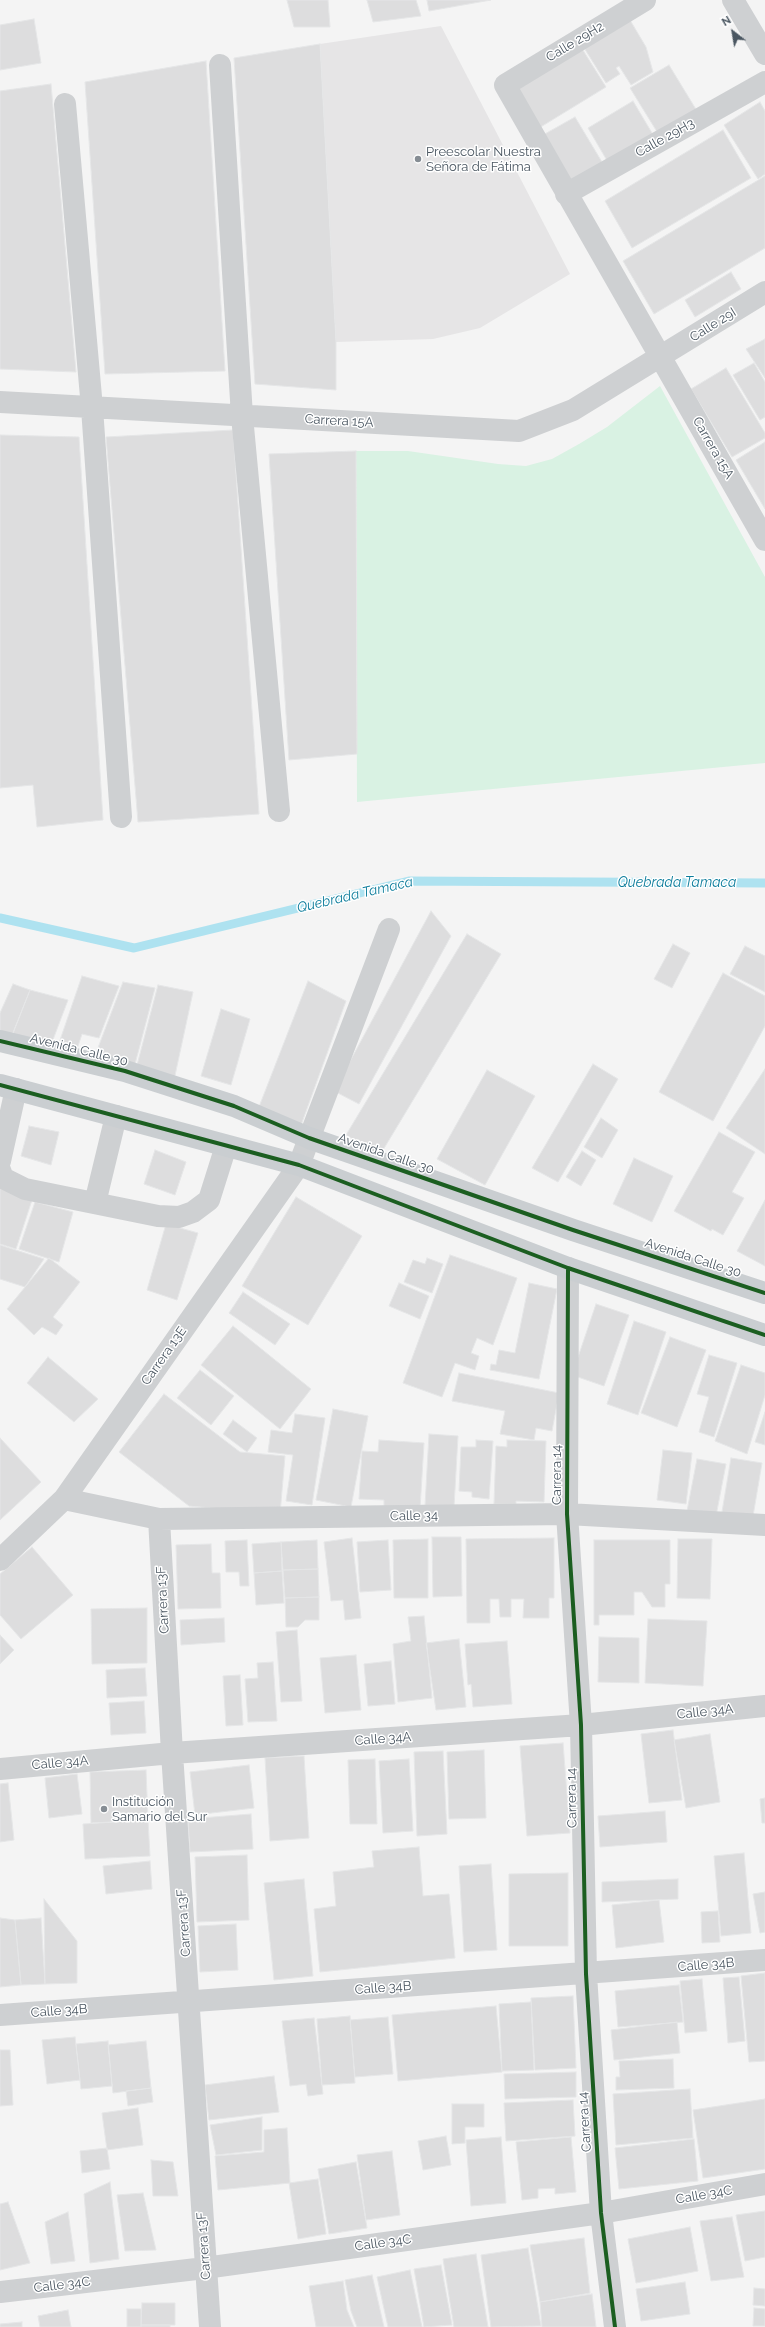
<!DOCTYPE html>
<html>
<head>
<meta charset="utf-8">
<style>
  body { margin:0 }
  #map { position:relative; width:765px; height:2327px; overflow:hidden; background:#f4f4f4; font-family:Raleway,sans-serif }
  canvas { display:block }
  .north { position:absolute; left:713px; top:12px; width:40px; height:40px; -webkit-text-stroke:3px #fff; paint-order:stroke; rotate:329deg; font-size:11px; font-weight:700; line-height:16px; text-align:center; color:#4a5661 }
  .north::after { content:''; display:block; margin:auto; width:14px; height:18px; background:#4a5661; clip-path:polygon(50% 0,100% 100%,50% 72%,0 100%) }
</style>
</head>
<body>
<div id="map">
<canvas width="765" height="2327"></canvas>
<div class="north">N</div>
</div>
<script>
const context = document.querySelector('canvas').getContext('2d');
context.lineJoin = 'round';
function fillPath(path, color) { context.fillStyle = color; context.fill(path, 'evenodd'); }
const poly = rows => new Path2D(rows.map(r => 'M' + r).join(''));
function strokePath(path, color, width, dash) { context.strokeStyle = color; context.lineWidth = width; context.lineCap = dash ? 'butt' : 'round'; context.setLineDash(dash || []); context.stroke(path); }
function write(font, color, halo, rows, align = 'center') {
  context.font = font + ' Raleway,sans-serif'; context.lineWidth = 3; context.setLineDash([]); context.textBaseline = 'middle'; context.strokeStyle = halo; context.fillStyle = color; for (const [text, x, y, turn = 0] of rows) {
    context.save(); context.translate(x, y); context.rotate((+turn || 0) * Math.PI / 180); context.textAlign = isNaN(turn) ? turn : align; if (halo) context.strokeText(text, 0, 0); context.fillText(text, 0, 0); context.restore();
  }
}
fillPath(poly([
  [441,26,570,274,480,328,433,339,336,342,320,44]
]), '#e6e5e6');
fillPath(poly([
  [660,386,765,577,765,763,357,802,356,451,408,451,498,464,526,466,552,459,579,444,607,427]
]), '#d9f2e3');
strokePath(poly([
  [0,918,134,948,409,881,765,883]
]), '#aee2f0', 9);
const building = poly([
  [287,0,328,0,330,27,294,27,287,0],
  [367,0,416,0,421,16,373,22,367,0],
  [427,0,491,0,429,11,427,0],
  [627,15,646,47,653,72,631,85,619,66,616,68,620,74,606,83,581,43,627,15],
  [34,19,41,63,0,70,0,25,34,19],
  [320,44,336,342,336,390,255,384,234,58,320,44],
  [581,47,606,87,539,128,514,87,581,47],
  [206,61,225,371,105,374,85,82,206,61],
  [669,65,697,111,659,135,630,88,669,65],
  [51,84,76,372,0,369,0,91,51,84],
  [633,101,655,138,609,164,588,128,633,101],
  [760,102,765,111,765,174,758,179,724,125,760,102],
  [575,117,605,167,573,186,543,135,575,117],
  [723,130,751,178,632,248,605,201,723,130],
  [765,176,765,248,654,314,623,261,765,176],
  [731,272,741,289,695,317,685,300,731,272],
  [765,339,765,378,746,349,765,339],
  [754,363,765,382,765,417,760,420,733,375,754,363],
  [726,368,765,433,765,438,732,457,691,389,726,368],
  [233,430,259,814,138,822,106,437,233,430],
  [0,435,79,437,103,820,37,827,33,785,0,788,0,435],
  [765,442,765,509,736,460,765,442],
  [356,451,357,754,289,760,269,454,356,451],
  [431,911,451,936,359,1104,334,1091,431,911],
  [467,934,501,954,380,1155,346,1135,467,934],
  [673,944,690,953,672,988,654,979,673,944],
  [745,946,765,956,765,992,730,974,745,946],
  [723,973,765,996,765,1026,713,1121,659,1092,723,973],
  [82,976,119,986,99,1038,82,1034,76,1052,58,1046,82,976],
  [308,981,346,1001,300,1128,257,1112,308,981],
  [123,982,155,988,134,1068,96,1053,123,982],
  [13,984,30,990,12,1036,0,1033,0,1013,13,984],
  [158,985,193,992,174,1080,136,1069,158,985],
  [30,990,68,1000,51,1045,12,1035,30,990],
  [221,1009,250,1019,231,1085,201,1076,221,1009],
  [593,1064,618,1079,558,1182,532,1168,593,1064],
  [765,1069,765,1154,726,1128,765,1069],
  [487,1070,535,1096,485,1185,437,1159,487,1070],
  [601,1118,618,1130,602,1158,584,1147,601,1118],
  [29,1126,59,1132,51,1165,21,1156,29,1126],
  [719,1132,755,1152,732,1192,744,1198,723,1235,712,1229,711,1231,674,1211,719,1132],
  [155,1150,186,1162,175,1195,144,1184,155,1150],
  [582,1151,596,1160,581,1186,566,1177,582,1151],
  [634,1158,673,1176,652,1222,613,1204,634,1158],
  [0,1188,32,1200,16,1249,0,1244,0,1188],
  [296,1197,362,1236,308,1325,242,1286,296,1197],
  [765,1200,765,1266,737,1251,765,1200],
  [35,1202,73,1212,59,1262,19,1249,35,1202],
  [166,1224,198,1233,177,1300,147,1290,166,1224],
  [0,1245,44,1259,25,1287,0,1279,0,1245],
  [450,1255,517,1278,493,1345,477,1338,471,1353,479,1356,475,1370,455,1363,442,1397,403,1383,450,1255],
  [49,1258,80,1282,53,1317,63,1325,56,1335,42,1327,34,1335,7,1309,49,1258],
  [427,1258,443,1264,432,1293,404,1282,413,1260,425,1264,427,1258],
  [399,1283,429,1296,420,1319,389,1306,399,1283],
  [529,1283,557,1289,539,1379,490,1370,491,1364,496,1365,499,1350,515,1353,529,1283],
  [243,1292,290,1324,275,1345,229,1313,243,1292],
  [596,1304,629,1315,604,1386,572,1375,596,1304],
  [634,1321,666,1332,638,1415,607,1404,634,1321],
  [233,1326,311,1389,280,1429,201,1365,233,1326],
  [670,1337,706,1350,677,1427,641,1413,670,1337],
  [709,1355,737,1363,714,1437,699,1432,709,1397,697,1394,709,1355],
  [48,1357,98,1399,74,1422,27,1383,48,1357],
  [741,1365,765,1373,765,1395,747,1454,715,1441,741,1365],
  [200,1370,234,1396,211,1425,177,1398,200,1370],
  [459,1373,559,1393,552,1431,536,1428,534,1440,500,1434,505,1411,452,1401,459,1373],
  [164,1394,240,1452,285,1456,280,1514,189,1506,119,1452,164,1394],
  [333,1409,368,1416,351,1507,316,1500,333,1409],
  [765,1412,765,1445,755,1442,765,1412],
  [295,1414,325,1418,312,1505,286,1501,293,1455,268,1452,271,1430,292,1433,295,1414],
  [233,1420,257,1438,247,1452,223,1434,233,1420],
  [429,1434,458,1436,454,1507,425,1506,429,1434],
  [0,1438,41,1482,0,1520,0,1438],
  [379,1440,424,1443,420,1509,384,1507,384,1500,359,1499,362,1451,378,1452,379,1440],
  [476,1440,493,1441,489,1499,472,1497,472,1492,459,1491,461,1447,476,1447,476,1440],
  [507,1440,546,1441,544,1502,516,1501,516,1504,494,1504,496,1446,507,1447,507,1440],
  [663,1450,692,1453,686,1504,657,1500,663,1450],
  [731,1458,762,1463,752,1522,721,1518,731,1458],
  [697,1459,726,1464,716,1516,687,1511,697,1459],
  [432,1537,461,1537,462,1596,433,1597,432,1537],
  [352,1538,361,1618,345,1620,343,1600,331,1601,324,1542,352,1538],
  [554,1538,554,1598,549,1598,549,1618,523,1618,524,1599,511,1599,511,1617,500,1617,499,1599,490,1599,490,1623,467,1623,466,1539,554,1538],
  [428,1539,428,1598,394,1598,393,1540,428,1539],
  [678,1539,712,1539,710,1599,677,1598,678,1539],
  [247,1540,249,1586,240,1586,239,1572,226,1572,225,1541,247,1540],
  [317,1540,318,1569,283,1570,281,1542,317,1540],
  [388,1540,391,1590,360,1592,357,1542,388,1540],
  [594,1540,670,1540,670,1584,665,1584,665,1607,652,1607,642,1592,634,1592,634,1615,599,1615,599,1625,594,1625,594,1540],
  [281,1542,282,1571,254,1573,252,1544,281,1542],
  [211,1544,212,1573,220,1573,221,1608,178,1609,176,1545,211,1544],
  [32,1547,73,1595,21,1639,0,1615,0,1574,32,1547],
  [318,1569,319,1597,285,1598,283,1570,318,1569],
  [282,1571,284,1603,256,1605,254,1573,282,1571],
  [319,1597,319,1620,305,1620,298,1627,286,1627,285,1598,319,1597],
  [147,1608,147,1663,92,1664,91,1609,147,1608],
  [424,1616,432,1698,398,1702,393,1644,411,1641,408,1617,424,1616],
  [224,1618,225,1642,181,1645,180,1620,224,1618],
  [648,1619,707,1621,703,1686,645,1683,648,1619],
  [297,1630,302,1701,281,1702,276,1632,297,1630],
  [0,1635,14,1650,0,1664,0,1635],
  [599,1637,639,1638,639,1683,598,1682,599,1637],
  [459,1639,466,1707,436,1710,426,1643,459,1639],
  [507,1641,512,1704,473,1707,471,1684,468,1685,465,1644,507,1641],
  [356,1655,361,1710,325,1713,320,1658,356,1655],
  [391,1661,395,1704,368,1706,364,1664,391,1661],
  [273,1662,277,1721,248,1722,245,1679,258,1678,257,1663,273,1662],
  [145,1668,147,1696,107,1698,106,1670,145,1668],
  [240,1675,243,1725,226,1726,223,1676,240,1675],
  [144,1701,146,1733,111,1735,109,1703,144,1701],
  [673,1730,682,1800,649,1803,641,1734,673,1730],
  [710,1734,720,1802,686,1808,674,1740,710,1734],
  [563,1743,570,1833,527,1836,520,1746,563,1743],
  [484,1750,486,1818,449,1819,447,1752,484,1750],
  [443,1751,447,1834,417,1836,414,1752,443,1751],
  [304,1756,309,1838,270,1841,265,1758,304,1756],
  [375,1759,377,1824,350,1824,348,1760,375,1759],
  [409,1759,413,1831,383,1833,379,1761,409,1759],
  [249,1765,254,1808,195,1815,190,1772,249,1765],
  [146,1770,148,1820,91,1823,90,1772,146,1770],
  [77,1774,82,1814,49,1818,45,1778,77,1774],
  [8,1783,14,1840,0,1842,0,1784,8,1783],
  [765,1798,765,1823,762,1823,760,1799,765,1798],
  [665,1811,667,1842,600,1847,598,1816,665,1811],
  [251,1814,253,1849,190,1852,188,1819,251,1814],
  [148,1820,150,1856,85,1859,83,1824,148,1820],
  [419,1847,423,1896,449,1894,455,1958,320,1972,314,1909,336,1906,333,1872,374,1867,372,1851,419,1847],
  [744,1853,751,1933,721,1936,714,1856,744,1853],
  [247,1855,249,1920,197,1922,195,1857,247,1855],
  [150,1861,152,1889,106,1894,103,1866,150,1861],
  [491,1864,497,1950,464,1952,459,1866,491,1864],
  [568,1873,568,1946,509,1946,509,1874,568,1873],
  [304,1879,313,1976,274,1980,264,1883,304,1879],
  [678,1879,678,1899,602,1902,602,1882,678,1879],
  [765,1892,765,1932,760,1933,753,1894,765,1892],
  [44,1899,77,1941,77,1983,45,1984,44,1899],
  [659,1900,664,1942,616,1948,612,1905,659,1900],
  [718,1911,720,1942,702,1943,701,1912,718,1911],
  [0,1918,15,1920,21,1985,0,1987,0,1918],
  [41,1918,45,1984,21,1985,15,1920,41,1918],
  [236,1924,238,1970,200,1972,198,1926,236,1924],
  [765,1973,765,2061,749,2062,741,1976,765,1973],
  [739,1977,745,2041,728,2043,723,1978,739,1977],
  [702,1979,707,2031,685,2033,680,1981,702,1979],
  [679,1985,683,2022,618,2027,615,1991,679,1985],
  [573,1996,576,2068,535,2070,531,1998,573,1996],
  [531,2002,534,2070,502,2071,499,2004,531,2002],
  [496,2006,502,2072,398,2081,392,2015,496,2006],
  [350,2016,355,2083,322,2085,317,2019,350,2016],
  [388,2017,393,2074,355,2077,350,2020,388,2017],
  [314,2018,323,2094,308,2096,306,2084,290,2086,282,2021,314,2018],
  [677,2022,680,2053,614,2060,611,2030,677,2022],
  [75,2037,80,2080,47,2084,42,2040,75,2037],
  [108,2041,112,2086,81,2089,76,2044,108,2041],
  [146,2041,151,2088,113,2093,108,2045,146,2041],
  [0,2050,10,2050,13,2105,0,2106,0,2050],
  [673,2059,674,2088,616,2090,616,2077,620,2077,619,2061,673,2059],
  [576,2072,576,2097,505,2099,504,2074,576,2072],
  [274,2076,279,2112,209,2120,205,2085,274,2076],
  [151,2088,153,2102,128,2106,126,2091,151,2088],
  [690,2089,693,2138,616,2145,613,2094,690,2089],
  [765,2099,765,2169,703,2178,693,2110,765,2099],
  [573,2100,575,2136,506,2141,504,2103,573,2100],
  [452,2104,484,2104,484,2127,465,2127,465,2143,452,2144,452,2104],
  [138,2108,143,2145,107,2150,102,2113,138,2108],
  [262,2117,262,2150,216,2155,210,2125,262,2117],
  [287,2128,290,2183,218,2190,215,2156,264,2152,264,2130,287,2128],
  [446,2136,451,2165,423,2170,418,2141,446,2136],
  [501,2137,506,2203,471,2206,466,2140,501,2137],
  [571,2137,576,2192,555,2194,555,2188,538,2189,538,2198,522,2200,516,2142,571,2137],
  [694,2139,698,2181,619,2189,615,2148,694,2139],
  [107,2148,110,2169,82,2173,80,2151,107,2148],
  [392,2151,400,2215,366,2220,357,2155,392,2151],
  [151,2160,173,2162,178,2196,153,2196,151,2160],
  [356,2162,367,2228,329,2234,318,2169,356,2162],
  [318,2179,326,2234,298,2239,289,2183,318,2179],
  [110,2182,119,2259,90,2263,84,2194,110,2182],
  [143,2193,156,2250,125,2251,117,2195,143,2193],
  [8,2202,30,2263,0,2270,0,2204,8,2202],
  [765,2211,765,2257,745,2261,736,2215,765,2211],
  [68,2212,75,2261,51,2264,45,2222,68,2212],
  [732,2217,744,2277,711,2281,700,2221,732,2217],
  [690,2227,698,2271,636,2283,628,2239,690,2227],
  [584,2238,590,2293,540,2302,530,2245,584,2238],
  [528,2248,541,2326,491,2327,481,2255,528,2248],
  [476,2254,488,2327,454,2327,443,2259,476,2254],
  [441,2265,452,2325,424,2327,414,2269,441,2265],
  [410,2270,422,2327,388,2327,377,2277,410,2270],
  [372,2275,384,2327,357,2327,351,2311,345,2280,372,2275],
  [343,2281,347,2310,354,2327,316,2327,309,2286,343,2281],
  [685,2282,690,2314,641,2321,636,2289,685,2282],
  [754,2288,765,2289,765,2306,753,2305,754,2288],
  [592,2294,596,2327,542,2327,540,2302,592,2294],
  [142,2303,175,2303,175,2325,141,2325,142,2303],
  [754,2308,765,2309,765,2326,753,2326,754,2308],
  [127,2309,141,2309,141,2327,127,2327,127,2309],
  [68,2310,71,2327,40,2327,38,2316,68,2310],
  [22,2322,22,2327,0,2327,0,2324,22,2322],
  [141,2325,170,2325,170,2327,141,2327,141,2325]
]);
fillPath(building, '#ddddde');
strokePath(building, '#e5e6e7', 1);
strokePath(poly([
  [645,0,505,85,765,540],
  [733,0,765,54],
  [220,65,242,416,279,811],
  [65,104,92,408,121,817],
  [566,194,765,82],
  [0,402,519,431,573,410,765,292],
  [0,1161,16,1089],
  [0,1170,3,1178,25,1189,158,1216,179,1217,193,1212,209,1200,226,1146],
  [95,1203,116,1116],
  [568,1268,567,1514,581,1725,586,1974,601,2213,615,2327],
  [64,1499,159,1519,567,1514,765,1525],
  [159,1519,172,1753,210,2327],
  [0,1560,64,1499,299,1165,389,929],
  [0,1769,172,1753,581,1725,765,1706],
  [0,2015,765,1960],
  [0,2292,205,2268,601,2213,765,2184]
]), '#ced0d2', 22);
strokePath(poly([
  [0,1041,125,1071,234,1106,309,1138,573,1230,765,1293],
  [0,1085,299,1165,568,1268,765,1335]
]), '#caced1', 22);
strokePath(poly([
  [0,1041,125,1071,234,1106,309,1138,573,1230,765,1293],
  [0,1085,299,1165,568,1268,765,1335],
  [568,1268,567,1514,581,1725,586,1974,601,2213,615,2327]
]), '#1b5e20', 4);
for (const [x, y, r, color] of [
  [418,159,4,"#868d94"],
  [104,1809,4,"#868d94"]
]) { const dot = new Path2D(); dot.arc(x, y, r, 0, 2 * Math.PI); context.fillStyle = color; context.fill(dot); strokePath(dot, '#fff', 1.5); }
write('13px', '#4a5661', '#fff', [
  ["Calle 29H2",575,42,-31],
  ["Calle 29H3",665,138,-29],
  ["Calle 29I",713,325,-32],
  ["Carrera 15A",339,421,3],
  ["Carrera 15A",713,448,60],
  ["Avenida Calle 30",79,1050,14],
  ["Avenida Calle 30",386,1154,19],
  ["Avenida Calle 30",693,1258,18],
  ["Carrera 13E",164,1356,-55],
  ["Carrera 14",557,1475,-90],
  ["Calle 34",414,1516,-1],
  ["Carrera 13F",163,1600,-93],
  ["Calle 34A",705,1712,-6],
  ["Calle 34A",383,1739,-4],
  ["Calle 34A",60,1763,-5],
  ["Carrera 14",572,1798,-91],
  ["Carrera 13F",184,1923,-94],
  ["Calle 34B",706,1965,-5],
  ["Calle 34B",383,1988,-4],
  ["Calle 34B",59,2011,-4],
  ["Carrera 14",585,2122,-94],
  ["Calle 34C",704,2195,-10],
  ["Calle 34C",383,2243,-8],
  ["Carrera 13F",204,2246,-94],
  ["Calle 34C",62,2285,-7]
]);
write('13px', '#4a5661', '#fff', [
  ["Preescolar Nuestra",426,152],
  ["Señora de Fátima",426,167],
  ["Institución",112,1802],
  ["Samario del Sur",112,1817]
], 'left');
write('italic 14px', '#0c7c9b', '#fff', [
  ["Quebrada Tamaca",677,883],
  ["Quebrada Tamaca",355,895,-13]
]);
</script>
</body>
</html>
